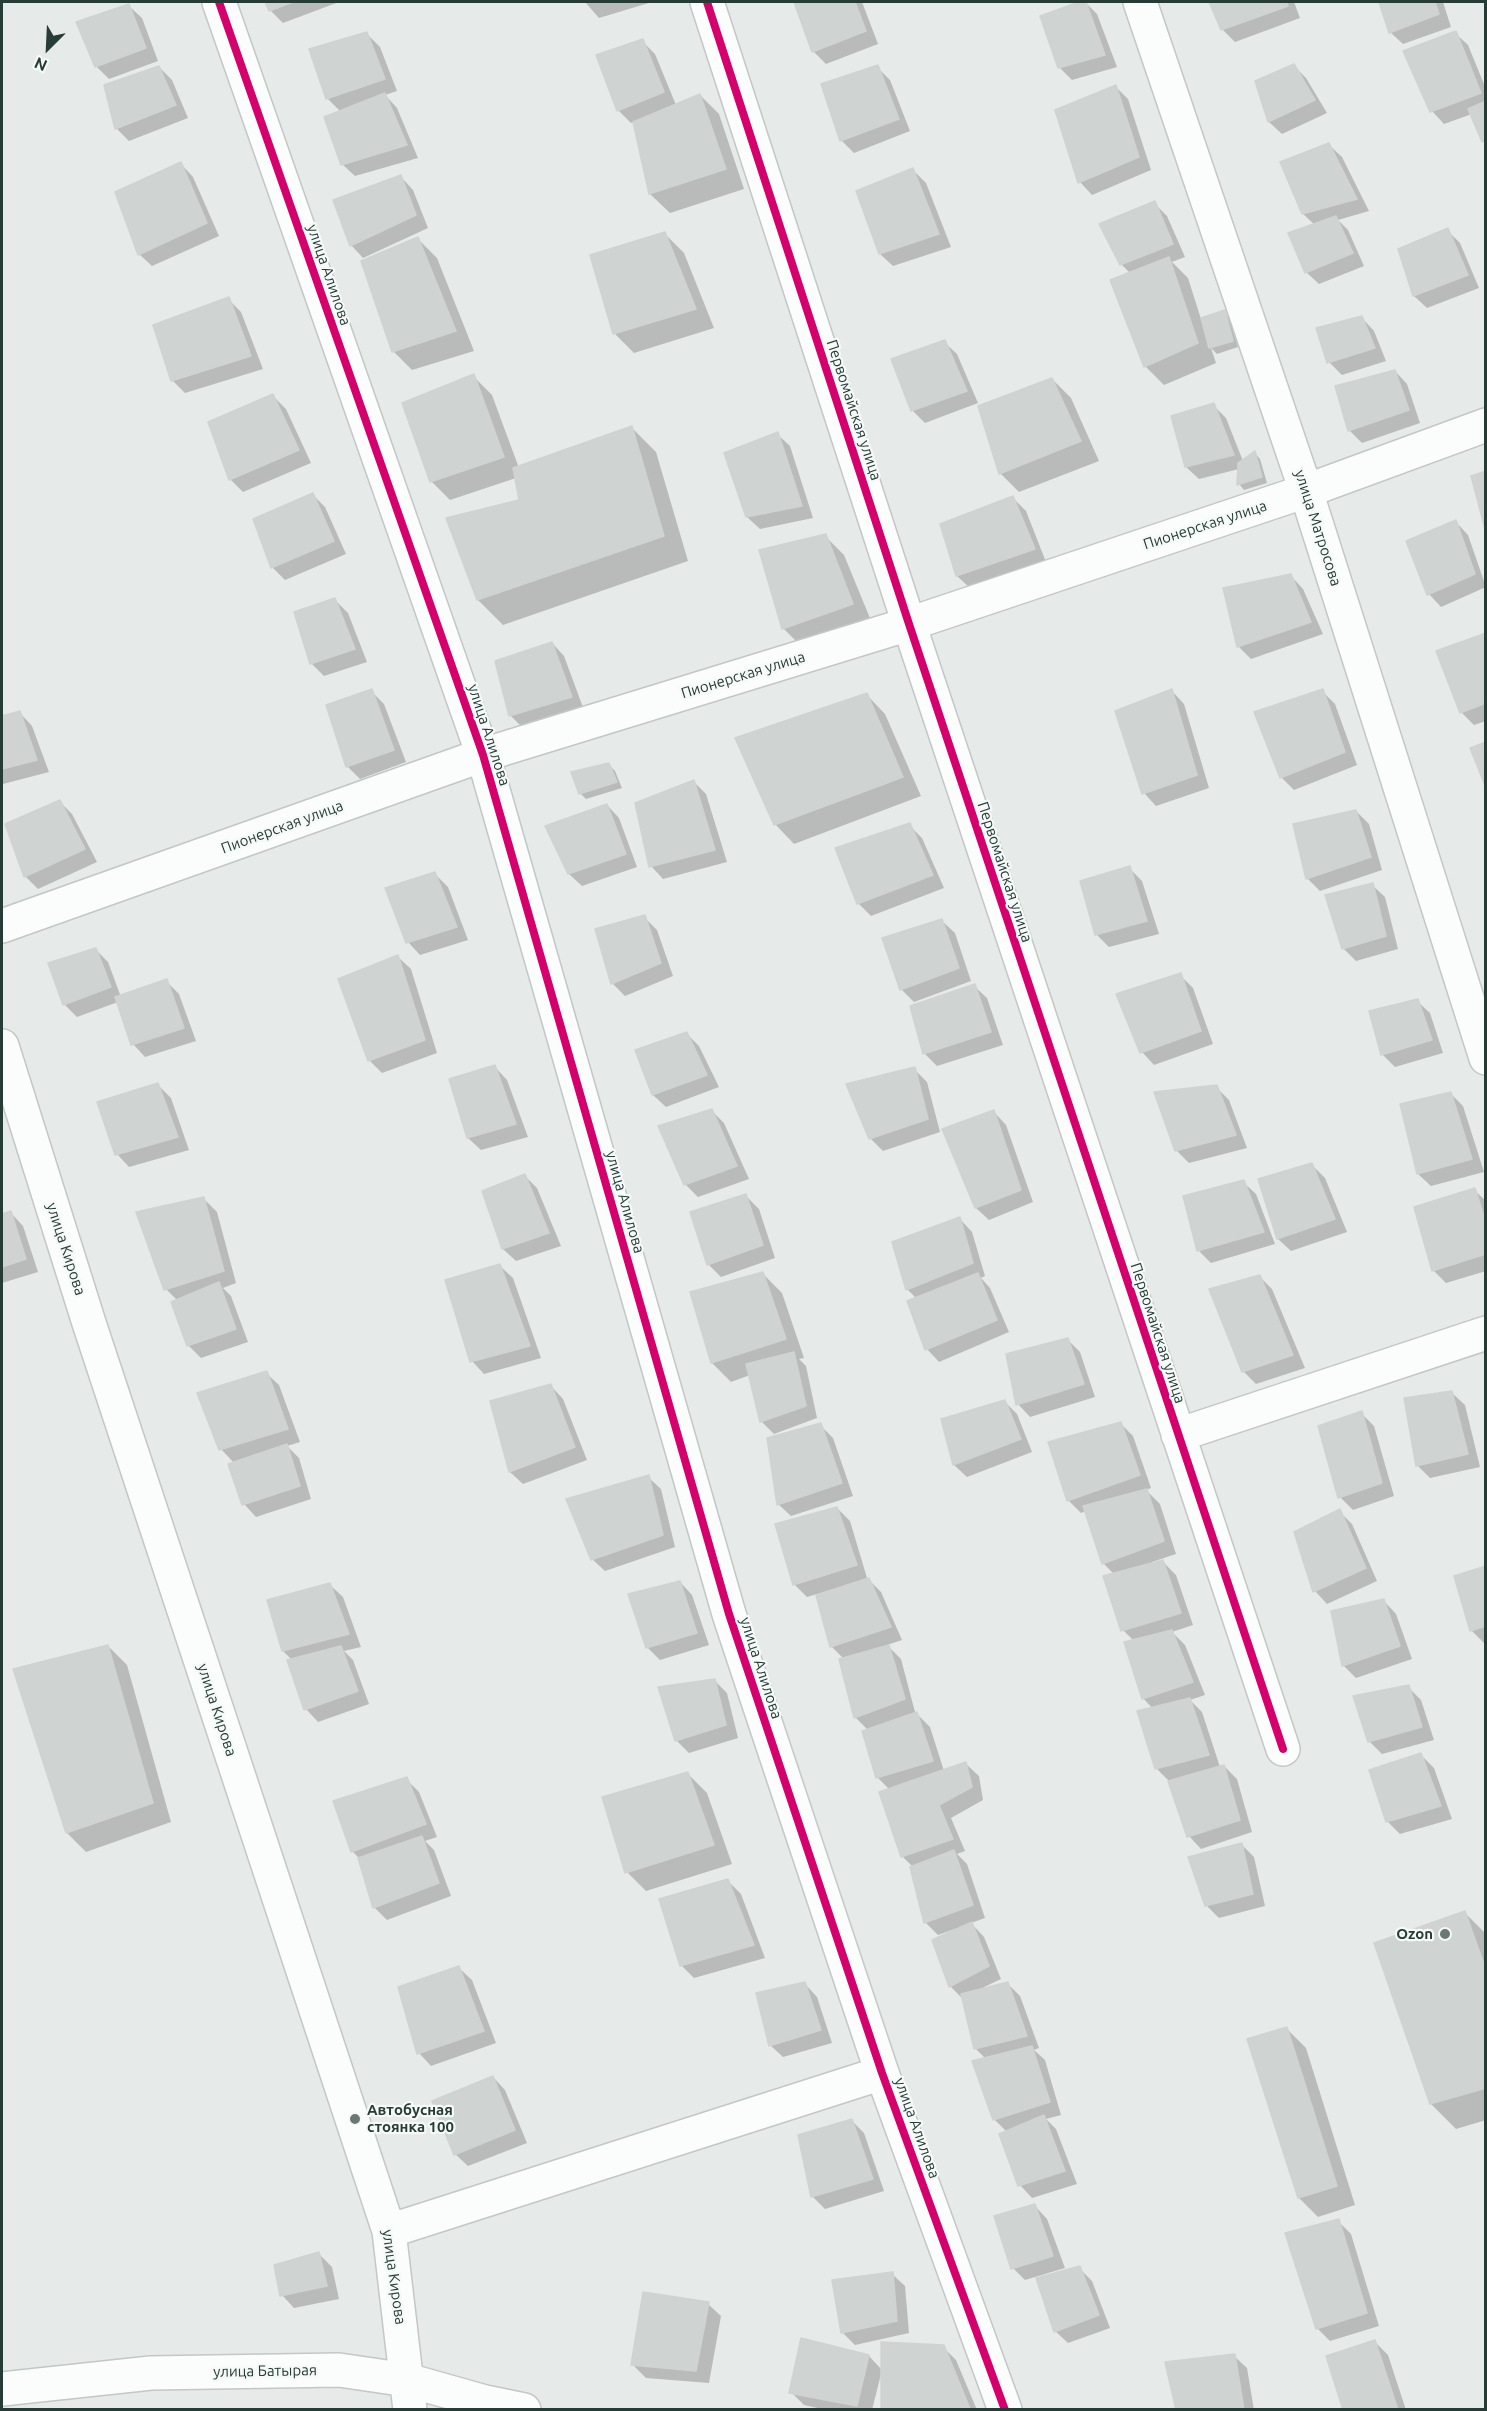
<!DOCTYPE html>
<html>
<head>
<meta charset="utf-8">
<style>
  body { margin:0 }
  #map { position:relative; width:1487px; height:2411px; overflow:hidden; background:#e6eae8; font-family:Ubuntu,sans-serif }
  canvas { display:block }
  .frame { position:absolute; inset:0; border:3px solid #263c36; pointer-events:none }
  .north { position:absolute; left:18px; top:18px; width:60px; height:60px; -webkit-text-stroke:4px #f5f9f7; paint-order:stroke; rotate:204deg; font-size:16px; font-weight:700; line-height:24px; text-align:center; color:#263c36 }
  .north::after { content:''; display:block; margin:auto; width:21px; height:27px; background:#263c36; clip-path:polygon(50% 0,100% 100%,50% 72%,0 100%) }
</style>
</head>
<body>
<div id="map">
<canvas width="1487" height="2411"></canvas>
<div class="frame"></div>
<div class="north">N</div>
</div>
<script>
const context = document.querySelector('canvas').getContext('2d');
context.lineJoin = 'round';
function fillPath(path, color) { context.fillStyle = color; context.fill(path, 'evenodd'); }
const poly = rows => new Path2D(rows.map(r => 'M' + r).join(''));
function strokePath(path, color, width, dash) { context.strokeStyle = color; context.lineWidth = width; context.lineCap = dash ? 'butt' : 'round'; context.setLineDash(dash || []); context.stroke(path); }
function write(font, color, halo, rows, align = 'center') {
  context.font = font + ' Ubuntu,sans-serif'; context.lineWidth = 4.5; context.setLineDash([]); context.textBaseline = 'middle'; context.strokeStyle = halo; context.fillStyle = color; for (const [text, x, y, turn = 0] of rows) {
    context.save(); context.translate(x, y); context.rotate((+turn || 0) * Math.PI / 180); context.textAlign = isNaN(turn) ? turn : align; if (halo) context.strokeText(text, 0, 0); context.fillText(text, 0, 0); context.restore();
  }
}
fillPath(poly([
  [267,2,339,2,283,23,270,10],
  [585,2,652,2,599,18],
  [796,2,862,2,878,44,826,64,813,51],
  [1085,2,1097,14,1117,67,1072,80,1059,67,1042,17],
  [1211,2,1294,2,1300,18,1235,42,1222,29],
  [1380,2,1443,2,1451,27,1403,44,1390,32],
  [129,6,142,18,158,61,109,79,97,67,78,23],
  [1455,33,1468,45,1486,89,1486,143,1472,114,1444,124,1432,111,1405,52],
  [367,34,380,47,397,91,385,95,397,108,418,158,355,176,342,164,341,112,327,98],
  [642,41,655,54,676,105,700,95,719,114,744,189,670,213,650,194,634,122,631,123,618,110],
  [1294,66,1306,78,1327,113,1282,134,1269,122,1257,82],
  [159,67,172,80,188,118,129,141,116,128],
  [877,67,890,80,910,131,854,153,841,140],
  [1116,87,1128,99,1151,170,1092,195,1080,182,1057,111],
  [1329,145,1342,157,1369,211,1338,220,1348,230,1364,266,1319,284,1306,272,1315,225,1303,214],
  [181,164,193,177,219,236,152,266,139,254],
  [913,170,926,183,951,247,893,266,880,254],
  [401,177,413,190,428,228,363,258,351,245],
  [1154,203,1167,216,1185,257,1172,262,1188,278,1201,319,1224,312,1230,318,1238,347,1217,354,1211,348,1216,363,1164,385,1145,366,1131,274,1121,264],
  [1447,230,1460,243,1479,288,1427,308,1414,296],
  [665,234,684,253,714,328,634,353,615,334,592,256],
  [418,239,437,258,474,351,412,370,393,351],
  [228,299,241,312,263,369,185,393,172,380],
  [1362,318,1374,331,1386,361,1342,375,1329,362,1318,329],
  [944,342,957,354,978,403,925,423,912,410],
  [1395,371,1407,384,1420,423,1362,443,1350,431,1337,388],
  [473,376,492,395,519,468,631,427,656,452,688,561,503,625,478,600,521,501,516,478,450,500,431,481],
  [1052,379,1071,398,1099,461,1019,492,1000,473],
  [273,396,286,409,311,463,243,492,230,479],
  [1213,405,1226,418,1243,461,1255,453,1260,459,1267,483,1244,490,1239,484,1239,469,1199,479,1186,467,1173,417],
  [777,434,790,446,813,518,760,529,747,517],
  [313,495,325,507,346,554,285,580,272,567],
  [1013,498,1026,511,1046,562,970,588,957,576],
  [1456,522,1468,535,1486,587,1441,607,1429,594,1408,542],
  [825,536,844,555,872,623,802,647,783,628],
  [1291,576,1303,589,1323,634,1251,659,1238,646],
  [335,600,348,613,367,662,324,676,311,663],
  [1486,635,1486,721,1474,725,1462,713,1438,652],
  [552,643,564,656,584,710,523,728,510,715],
  [371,691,384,704,406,762,360,779,347,766],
  [1172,691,1184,704,1209,788,1156,806,1144,793],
  [1322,691,1335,704,1357,765,1294,790,1281,777],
  [866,694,885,714,921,796,794,844,775,824],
  [20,713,32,726,49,772,3,784,2,717],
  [609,765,615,771,622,788,586,799,580,793],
  [694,782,706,794,727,862,663,879,651,866],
  [60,802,72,814,97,862,38,889,25,876],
  [607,805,619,818,637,867,582,886,569,874],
  [1356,811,1369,824,1382,870,1320,891,1307,878],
  [909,825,922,838,944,888,871,916,858,903],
  [1129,868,1142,881,1159,934,1109,947,1096,934],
  [435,874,448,887,468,940,420,955,408,942],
  [1372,885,1385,897,1398,949,1356,961,1343,948],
  [644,917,657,930,673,976,625,996,612,983],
  [942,921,955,933,971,981,914,1002,901,989],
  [95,949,108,962,121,997,166,981,179,994,196,1041,145,1057,133,1044,118,1002,77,1017,64,1004],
  [398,957,411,969,437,1053,382,1073,369,1060],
  [1180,975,1193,988,1213,1044,1154,1065,1142,1052],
  [974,986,987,998,1003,1045,937,1066,925,1054,912,1007],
  [1417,1001,1430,1013,1443,1053,1395,1067,1382,1054],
  [686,1033,699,1046,719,1087,666,1107,653,1095,637,1051],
  [495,1067,507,1080,528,1137,481,1150,468,1138],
  [914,1069,927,1082,940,1132,883,1151,870,1138],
  [158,1085,171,1098,189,1150,129,1167,117,1154],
  [1216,1087,1229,1100,1247,1148,1189,1163,1176,1150],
  [1450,1093,1463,1106,1484,1172,1431,1186,1418,1174],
  [711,1110,724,1123,749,1179,698,1197,685,1184],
  [994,1112,1006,1125,1033,1202,989,1220,976,1208],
  [1312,1165,1325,1178,1347,1232,1291,1251,1278,1239,1260,1180],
  [525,1176,537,1188,561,1246,516,1261,503,1249,484,1192],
  [1243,1182,1256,1194,1275,1244,1211,1263,1198,1250],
  [1474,1190,1486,1201,1486,1271,1446,1283,1433,1270],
  [746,1196,759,1209,775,1258,721,1277,708,1264],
  [204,1199,217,1212,236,1283,223,1288,231,1296,248,1342,201,1358,188,1345,178,1301,166,1289],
  [11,1213,23,1226,38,1272,2,1283,2,1216],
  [960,1219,972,1232,985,1276,981,1278,990,1288,1009,1332,939,1362,927,1349,917,1299,907,1289],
  [500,1266,513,1278,541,1358,484,1374,472,1361],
  [763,1274,782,1293,804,1358,799,1359,806,1366,817,1418,774,1434,761,1421,750,1375,731,1382,712,1363],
  [1259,1276,1272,1289,1305,1368,1256,1384,1244,1372,1211,1290],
  [1067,1339,1080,1352,1095,1397,1030,1417,1018,1404],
  [266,1373,279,1385,300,1442,287,1446,299,1458,311,1499,256,1517,244,1504,234,1463,221,1449],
  [551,1386,563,1399,587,1460,523,1484,510,1472],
  [1452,1393,1465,1405,1480,1467,1430,1478,1417,1465],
  [1004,1401,1017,1414,1032,1452,967,1477,954,1465],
  [1361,1413,1374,1426,1394,1496,1353,1510,1340,1497],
  [1120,1423,1133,1436,1151,1488,1146,1490,1160,1504,1176,1554,1152,1562,1153,1565,1163,1562,1176,1575,1193,1625,1172,1632,1185,1645,1205,1695,1190,1700,1202,1712,1220,1767,1224,1766,1237,1779,1252,1832,1201,1849,1189,1836,1169,1781,1156,1768,1153,1709,1143,1698,1134,1641,1123,1630,1115,1575,1103,1563,1086,1511,1081,1513,1068,1500],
  [820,1425,833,1438,853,1496,791,1516,778,1504],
  [648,1477,661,1489,675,1547,605,1571,592,1559],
  [837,1508,850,1521,867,1578,881,1592,902,1640,887,1645,901,1659,915,1712,930,1727,944,1771,966,1764,979,1776,983,1800,951,1818,965,1851,957,1854,967,1864,985,1918,971,1923,984,1937,1001,1979,982,1988,1007,1983,1020,1996,1039,2048,1034,2050,1045,2060,1061,2115,1046,2119,1056,2129,1077,2184,1032,2198,1020,2185,1007,2132,994,2119,986,2059,976,2049,963,1999,950,1986,956,1931,955,1929,938,1935,925,1922,913,1867,902,1856,890,1790,877,1777,868,1730,855,1717,844,1659,831,1646,817,1594,807,1597,794,1584],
  [1339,1511,1352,1524,1377,1581,1327,1604,1315,1591,1296,1532],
  [1486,1568,1486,1642,1484,1643,1471,1630],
  [680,1582,692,1595,709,1645,660,1660,647,1647],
  [330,1585,343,1597,361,1647,344,1651,353,1660,369,1704,318,1722,306,1709,292,1660,283,1651],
  [1384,1601,1396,1614,1412,1659,1356,1678,1343,1665],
  [108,1646,127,1665,171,1822,86,1852,67,1833],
  [714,1680,727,1693,738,1738,689,1753,676,1740],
  [1408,1687,1421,1700,1434,1740,1382,1754,1369,1741],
  [1421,1755,1434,1768,1452,1819,1400,1834,1387,1821],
  [688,1774,707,1793,732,1864,646,1891,627,1872],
  [406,1779,419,1792,437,1837,425,1841,434,1850,451,1896,387,1920,374,1907,360,1859,352,1851],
  [1241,1844,1254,1857,1265,1906,1219,1918,1206,1905],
  [728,1881,741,1894,765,1958,694,1978,681,1965],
  [1465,1913,1486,1934,1486,2120,1456,2129,1431,2104,1375,1944],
  [459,1968,472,1980,496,2043,431,2066,419,2053],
  [805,1984,817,1997,832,2043,783,2057,770,2045],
  [1287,2029,1306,2048,1355,2205,1318,2217,1299,2198],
  [493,2077,505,2090,527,2143,468,2166,455,2154],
  [851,2120,864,2133,884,2191,825,2209,812,2196],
  [1035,2206,1047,2219,1065,2268,1025,2280,1013,2268],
  [1338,2221,1351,2234,1379,2326,1330,2341,1317,2328],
  [319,2254,332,2267,339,2299,294,2308,282,2295],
  [1079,2268,1092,2281,1110,2328,1068,2343,1055,2331],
  [892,2274,905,2286,909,2333,855,2345,842,2332],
  [708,2304,721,2316,709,2383,646,2378,633,2365],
  [1375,2342,1388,2355,1406,2410,1345,2410],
  [943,2347,956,2360,977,2410,884,2410],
  [869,2356,882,2370,872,2410,826,2410,804,2405,791,2392],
  [1234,2356,1247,2368,1254,2410,1178,2410]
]), '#0003');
const building = poly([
  [265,2,293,2,269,11,265,2],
  [794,2,855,2,866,31,812,52,794,2],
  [1079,2,1086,2,1105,55,1058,68,1040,16,1079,2],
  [1209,2,1287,2,1288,6,1221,30,1209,2],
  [1379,2,1435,2,1439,14,1389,33,1379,2],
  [129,4,146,48,95,67,76,22,129,4],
  [1456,31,1481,93,1430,112,1403,51,1456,31],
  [367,32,385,79,326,99,309,49,367,32],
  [643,39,664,92,617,111,596,55,643,39],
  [1294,64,1315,100,1268,122,1255,81,1294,64],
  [878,65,899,119,840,141,821,84,878,65],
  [159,66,176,105,115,129,104,85,159,66],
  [1116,85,1139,157,1078,183,1055,110,1116,85],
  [385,93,407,145,341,165,324,117,385,93],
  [700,94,726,169,649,194,633,122,700,94],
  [1486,101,1486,140,1482,142,1468,109,1486,101],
  [1329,143,1357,199,1302,214,1280,162,1329,143],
  [181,162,207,223,138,255,115,192,181,162],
  [913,168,939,234,879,254,856,191,913,168],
  [401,175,416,215,350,246,333,200,401,175],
  [1155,201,1173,244,1120,265,1099,224,1155,201],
  [1336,216,1353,253,1305,273,1288,233,1336,216],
  [1448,228,1468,275,1413,296,1398,249,1448,228],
  [665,232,696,309,613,334,590,255,665,232],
  [418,237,456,331,392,352,361,261,418,237],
  [1169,257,1198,343,1144,367,1110,280,1169,257],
  [229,297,251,356,171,381,153,325,229,297],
  [1225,310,1233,341,1209,348,1201,318,1225,310],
  [1362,316,1375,348,1327,363,1316,328,1362,316],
  [945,340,967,391,911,411,891,359,945,340],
  [1395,370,1409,410,1348,431,1335,386,1395,370],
  [474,374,504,457,430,482,402,403,474,374],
  [1052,378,1081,441,999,474,978,406,1052,378],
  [273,394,299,450,229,480,208,422,273,394],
  [1214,403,1234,455,1185,467,1171,416,1214,403],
  [632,426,664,536,477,600,446,518,519,500,513,468,632,426],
  [778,432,802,506,746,517,724,453,778,432],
  [1255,451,1262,477,1237,485,1238,463,1255,451],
  [1486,471,1486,533,1471,476,1486,471],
  [313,493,334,541,271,568,253,519,313,493],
  [1013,496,1035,549,956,576,940,524,1013,496],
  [1456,520,1475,574,1427,595,1406,541,1456,520],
  [826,534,853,604,782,629,759,550,826,534],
  [1291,574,1311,622,1237,647,1223,588,1291,574],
  [335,598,355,649,310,664,294,612,335,598],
  [1486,633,1486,703,1460,713,1436,651,1486,633],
  [552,642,572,697,509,716,495,661,552,642],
  [372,689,394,750,346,767,326,705,372,689],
  [1172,689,1197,775,1142,794,1115,711,1172,689],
  [1323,689,1345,752,1280,778,1254,712,1323,689],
  [867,693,903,777,774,825,735,738,867,693],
  [20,711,37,760,2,769,2,716,20,711],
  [1486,742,1486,788,1470,748,1486,742],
  [609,763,617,782,579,794,571,772,609,763],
  [694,780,715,850,649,867,635,803,694,780],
  [60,800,85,849,24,877,5,824,60,800],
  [607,804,626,854,568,874,545,826,607,804],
  [1356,810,1371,857,1306,879,1293,824,1356,810],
  [910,823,933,875,857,904,835,848,910,823],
  [1130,866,1147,921,1095,935,1080,881,1130,866],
  [435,872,457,927,406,943,385,888,435,872],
  [1373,883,1386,936,1342,949,1325,895,1373,883],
  [645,915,661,963,611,984,595,929,645,915],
  [942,919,959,968,900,990,882,938,942,919],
  [96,948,111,987,63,1005,48,963,96,948],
  [398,955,425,1040,368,1061,338,979,398,955],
  [1181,973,1201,1031,1140,1053,1116,994,1181,973],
  [167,979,184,1028,131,1045,115,997,167,979],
  [975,984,991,1032,923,1054,910,1006,975,984],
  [1418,999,1432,1040,1381,1055,1369,1011,1418,999],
  [687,1032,707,1075,652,1095,635,1050,687,1032],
  [495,1065,516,1124,467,1138,449,1079,495,1065],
  [915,1067,928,1119,869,1139,846,1084,915,1067],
  [158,1083,178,1137,115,1155,97,1102,158,1083],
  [1217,1085,1236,1135,1175,1151,1154,1092,1217,1085],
  [1451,1092,1472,1159,1417,1174,1400,1104,1451,1092],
  [712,1109,737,1166,684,1185,658,1126,712,1109],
  [994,1110,1021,1190,975,1208,942,1129,994,1110],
  [1312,1163,1335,1219,1277,1239,1258,1179,1312,1163],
  [525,1174,549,1233,502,1249,482,1191,525,1174],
  [1244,1180,1264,1232,1197,1251,1183,1196,1244,1180],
  [1475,1188,1486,1223,1486,1254,1432,1271,1414,1207,1475,1188],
  [746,1194,763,1245,707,1265,690,1212,746,1194],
  [204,1197,224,1271,164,1290,136,1212,204,1197],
  [11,1211,26,1259,2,1267,2,1214,11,1211],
  [960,1217,973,1263,906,1290,892,1242,960,1217],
  [500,1264,530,1346,470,1362,445,1280,500,1264],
  [763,1272,786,1339,711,1363,690,1292,763,1272],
  [978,1273,997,1320,925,1350,907,1301,978,1273],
  [1260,1275,1293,1355,1242,1372,1209,1289,1260,1275],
  [219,1282,236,1329,187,1346,171,1302,219,1282],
  [1068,1338,1084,1384,1016,1405,1006,1354,1068,1338],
  [794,1352,806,1406,760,1422,746,1364,794,1352],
  [267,1371,288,1429,219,1450,197,1393,267,1371],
  [551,1384,575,1447,509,1472,490,1401,551,1384],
  [1452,1391,1468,1454,1416,1466,1404,1398,1452,1391],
  [1005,1400,1021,1439,953,1465,941,1419,1005,1400],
  [1362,1411,1382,1483,1338,1498,1318,1426,1362,1411],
  [1121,1422,1140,1475,1067,1501,1048,1442,1121,1422],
  [821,1423,842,1483,777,1505,767,1438,821,1423],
  [287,1444,300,1486,242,1505,228,1464,287,1444],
  [649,1475,663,1535,591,1560,566,1499,649,1475],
  [1147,1489,1164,1541,1102,1564,1083,1506,1147,1489],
  [837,1507,857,1565,793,1585,775,1524,837,1507],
  [1340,1509,1366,1568,1313,1592,1294,1532,1340,1509],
  [1163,1560,1181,1613,1121,1631,1103,1576,1163,1560],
  [1486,1566,1486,1626,1470,1631,1454,1576,1486,1566],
  [869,1578,891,1627,830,1647,816,1595,869,1578],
  [680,1581,697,1633,646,1648,628,1594,680,1581],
  [330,1583,349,1634,282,1651,267,1600,330,1583],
  [1384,1599,1400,1646,1342,1666,1331,1611,1384,1599],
  [1172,1630,1193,1682,1142,1699,1124,1642,1172,1630],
  [108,1645,153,1803,66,1833,13,1669,108,1645],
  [889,1645,905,1699,854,1718,839,1659,889,1645],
  [341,1646,358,1691,304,1710,287,1660,341,1646],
  [715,1679,726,1725,675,1741,658,1687,715,1679],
  [1409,1685,1422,1727,1368,1742,1353,1696,1409,1685],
  [1190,1698,1209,1755,1155,1769,1137,1711,1190,1698],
  [917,1712,933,1761,876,1778,862,1731,917,1712],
  [1421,1753,1441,1806,1386,1822,1369,1770,1421,1753],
  [966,1762,972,1787,939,1805,953,1839,901,1857,879,1792,966,1762],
  [1224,1765,1240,1820,1187,1837,1168,1781,1224,1765],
  [688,1772,714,1845,625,1873,602,1797,688,1772],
  [407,1777,426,1824,351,1852,333,1801,407,1777],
  [422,1836,439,1883,373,1908,358,1858,422,1836],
  [1242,1843,1253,1894,1205,1906,1188,1857,1242,1843],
  [954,1850,973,1905,924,1923,910,1867,954,1850],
  [728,1879,754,1945,680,1966,659,1899,728,1879],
  [1465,1911,1486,1970,1486,2088,1430,2104,1374,1943,1465,1911],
  [972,1922,989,1966,949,1987,932,1940,972,1922],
  [459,1966,484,2031,417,2054,398,1987,459,1966],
  [805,1982,821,2030,769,2046,756,1993,805,1982],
  [1008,1982,1027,2036,974,2049,961,1994,1008,1982],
  [1287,2027,1337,2186,1298,2198,1247,2039,1287,2027],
  [1032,2046,1050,2102,993,2120,972,2061,1032,2046],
  [493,2076,515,2130,454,2155,432,2101,493,2076],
  [1044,2115,1065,2171,1018,2186,999,2134,1044,2115],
  [852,2119,873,2179,811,2197,798,2135,852,2119],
  [1035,2204,1053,2256,1011,2269,994,2216,1035,2204],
  [1339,2219,1367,2313,1316,2329,1285,2233,1339,2219],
  [319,2252,327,2286,280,2296,274,2265,319,2252],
  [1080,2266,1099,2315,1054,2332,1036,2278,1080,2266],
  [893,2272,897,2321,841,2333,832,2280,893,2272],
  [643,2292,709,2302,696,2371,631,2365,643,2292],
  [801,2338,869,2355,857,2406,789,2393,801,2338],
  [1375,2340,1398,2410,1343,2410,1326,2356,1375,2340],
  [881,2342,944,2345,970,2409,881,2409,881,2342],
  [1235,2354,1244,2410,1176,2410,1165,2362,1235,2354]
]);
fillPath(building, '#cfd3d1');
strokePath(building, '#cfd3d1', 1.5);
const minor = poly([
  [219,2,483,755,729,1614,882,2073,1005,2410],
  [707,2,909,624,1283,1749],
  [1140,2,1306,491,1486,1058],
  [2,926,483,755,909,624,1306,491,1486,425],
  [2,1046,89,1323,389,2231,410,2410],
  [1178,1435,1486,1333],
  [389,2231,882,2073],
  [2,2389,151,2373,339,2370,407,2380,485,2402,524,2410]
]);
strokePath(minor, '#c3c7c5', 36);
strokePath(minor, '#fbfcfc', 33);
strokePath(poly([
  [219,2,483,755,729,1614,882,2073,1005,2410],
  [707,2,909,624,1283,1749]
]), '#d6006c', 8);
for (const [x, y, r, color] of [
  [1445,1934,6,"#697974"],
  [355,2119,6,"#697974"]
]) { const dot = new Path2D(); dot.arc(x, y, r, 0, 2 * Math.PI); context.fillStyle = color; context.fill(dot); strokePath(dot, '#f5f9f7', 2); }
write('15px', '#263c36', '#f5f9f7', [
  ["улица Алилова",329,275,71],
  ["Первомайская улица",854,410,72],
  ["Пионерская улица",1205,525,-18],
  ["улица Матросова",1318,528,72],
  ["Пионерская улица",743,675,-17],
  ["улица Алилова",489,735,72],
  ["Пионерская улица",282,827,-20],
  ["Первомайская улица",1005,872,72],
  ["улица Алилова",625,1202,74],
  ["улица Кирова",66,1249,72],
  ["Первомайская улица",1158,1333,72],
  ["улица Алилова",761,1668,72],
  ["улица Кирова",217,1710,72],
  ["улица Алилова",917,2128,70],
  ["улица Кирова",394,2277,82],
  ["улица Батырая",265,2371,-1]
]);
write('bold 15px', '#263c36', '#f5f9f7', [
  ["Ozon",1433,1934],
  ["Автобусная",367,2110,"left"],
  ["стоянка 100",367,2127,"left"]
], 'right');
</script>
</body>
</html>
